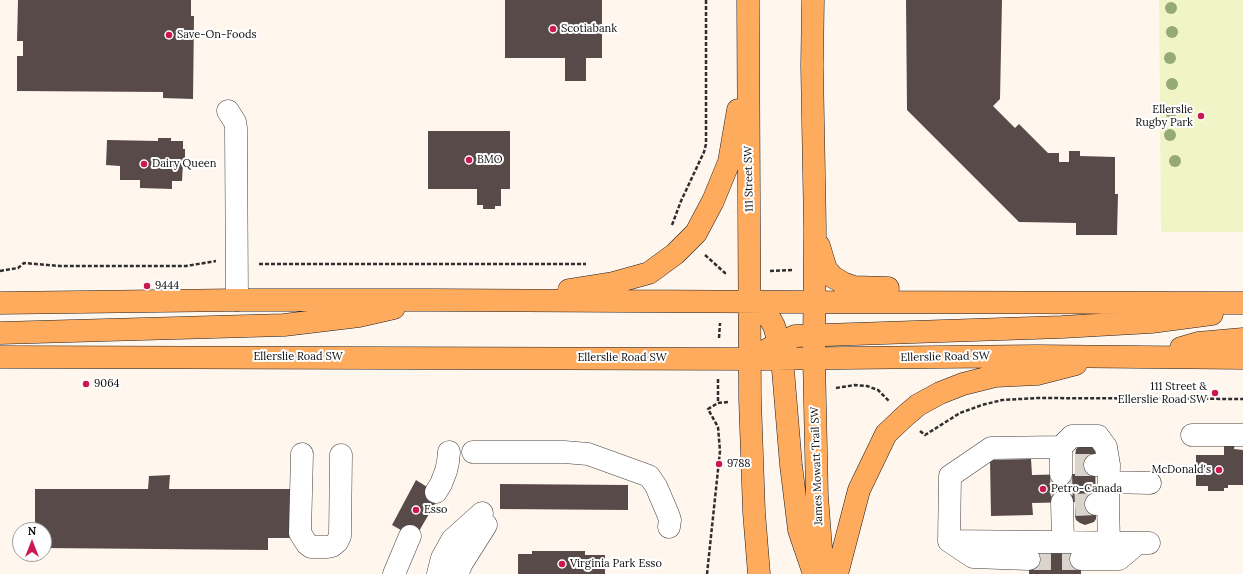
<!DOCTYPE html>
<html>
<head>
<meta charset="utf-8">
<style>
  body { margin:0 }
  #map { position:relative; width:1243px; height:574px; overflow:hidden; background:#fff7ee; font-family:Lora,serif }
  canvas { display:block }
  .north { position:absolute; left:12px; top:522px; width:40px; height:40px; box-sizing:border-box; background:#fff; border:1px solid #9e9e9e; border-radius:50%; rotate:0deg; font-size:11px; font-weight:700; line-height:16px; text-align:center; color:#0d0d0d }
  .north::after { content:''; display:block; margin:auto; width:14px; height:18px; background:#cb1852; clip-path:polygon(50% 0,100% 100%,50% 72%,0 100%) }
</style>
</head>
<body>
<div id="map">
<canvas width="1243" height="574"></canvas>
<div class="north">N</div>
</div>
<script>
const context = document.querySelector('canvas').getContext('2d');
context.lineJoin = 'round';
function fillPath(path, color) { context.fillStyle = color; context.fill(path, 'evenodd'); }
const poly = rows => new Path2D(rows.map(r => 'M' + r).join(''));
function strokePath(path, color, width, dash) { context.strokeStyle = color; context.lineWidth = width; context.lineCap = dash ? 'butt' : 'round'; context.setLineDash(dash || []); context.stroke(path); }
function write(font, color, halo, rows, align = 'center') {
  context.font = font + ' Lora,serif'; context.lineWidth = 4; context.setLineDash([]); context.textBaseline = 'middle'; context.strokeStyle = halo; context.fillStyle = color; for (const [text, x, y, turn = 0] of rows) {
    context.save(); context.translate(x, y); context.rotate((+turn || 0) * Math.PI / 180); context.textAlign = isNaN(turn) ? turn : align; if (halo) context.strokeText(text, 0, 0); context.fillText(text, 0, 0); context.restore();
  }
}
fillPath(poly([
  [1159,0,1243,0,1243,232,1161,232]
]), '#f1f4c6');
fillPath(poly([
  [18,0,191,0,191,16,194,16,193,99,163,98,163,92,17,91,17,56,23,56,23,41,17,41],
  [505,0,602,0,602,58,586,58,586,81,565,81,565,58,505,58],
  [906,0,1002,0,1000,99,993,106,1015,128,1019,124,1048,153,1059,153,1059,162,1069,162,1069,151,1080,151,1080,156,1115,157,1115,194,1118,194,1117,235,1076,235,1076,223,1019,222,907,110],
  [428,131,510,131,510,189,501,189,501,206,495,206,495,209,483,209,483,205,477,205,477,189,428,189],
  [158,138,171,138,171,141,183,141,183,149,185,149,185,163,183,163,182,181,172,181,172,189,140,188,140,180,120,180,120,166,106,165,107,140,158,141],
  [1224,442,1235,442,1234,449,1243,450,1243,485,1228,485,1228,488,1224,488,1224,491,1208,491,1208,486,1196,486,1196,455,1224,455],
  [1080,446,1092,447,1095,451,1096,519,1094,522,1085,525,1080,523,1076,520,1075,516,1075,502,1032,503,1033,515,991,516,990,460,1031,459,1032,475,1075,474,1075,456,1076,449],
  [170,475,169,489,293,489,291,538,268,538,268,550,44,548,44,530,35,530,35,489,148,489,149,476],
  [416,480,440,495,415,538,392,525],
  [500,484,628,485,628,510,500,509],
  [1029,550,1081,550,1081,574,1029,574],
  [532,551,585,551,585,555,605,555,605,574,518,574,518,554,532,554]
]), '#574a49');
strokePath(poly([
  [1075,465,1095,465],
  [1061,474,1062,502],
  [1075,505,1096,504],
  [1029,559,1081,559]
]), '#dbd4cc', 22, [22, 11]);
const minor = poly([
  [228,111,235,122,236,128,237,300],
  [1192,435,1243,435],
  [473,452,564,452,588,454,649,476,656,486,668,514,670,520,669,527],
  [302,454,300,533,307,544,311,547,327,547,332,546,337,542,340,536,341,455],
  [1095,465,1109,465,1108,504,1096,504],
  [1109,465,1106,447,1098,436,1072,436,1061,447,991,448,950,476,949,541,1149,543],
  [1061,474,1061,447],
  [1109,482,1150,483],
  [436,492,441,484,446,471,448,462,449,452],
  [1062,502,1063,542],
  [1108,504,1109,543],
  [949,541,973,557,1029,559],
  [1081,559,1119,559,1138,543],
  [394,574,410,536],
  [438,574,442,558,452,540,482,513],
  [458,574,459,570,462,563,486,525]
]);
const major = poly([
  [748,0,750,399,754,512,759,574],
  [813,0,812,66,815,229,814,358,817,496,823,574],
  [819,246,826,269,833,277,843,283,854,287,888,288],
  [569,290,613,283,649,273,675,254,696,233,713,201,729,162,738,110],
  [750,301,768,315,774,326,779,343,782,358,791,465,799,530,814,574],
  [0,303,237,300,430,300,814,302,1243,303],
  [0,333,284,325,359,316,394,308],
  [1181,348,1198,343,1243,339],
  [0,357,750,359,1037,356,1243,358],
  [752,358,779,343,795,336,1062,327,1151,322,1212,314],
  [837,574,859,490,886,434,905,416,918,405,940,393,963,384,995,376,1037,374,1076,364]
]);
strokePath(minor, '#404040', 23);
strokePath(major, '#1e1e1e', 23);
strokePath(poly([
  [672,225,681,201,704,152,706,144,706,0],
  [705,255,725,273,727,273],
  [259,264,586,264],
  [0,271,18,268,24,263,60,266,186,266,216,261],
  [770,271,793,270],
  [719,338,720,323],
  [718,379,718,403],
  [836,388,855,385,867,386,878,390,889,401],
  [920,431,925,435,960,413,982,405,1002,400,1038,398,1243,399],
  [707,574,720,451,718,427,708,409,718,403,728,402]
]), '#2f2f2f', 2.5, [4, 2]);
strokePath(minor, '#fff', 22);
strokePath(major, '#ffab5e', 22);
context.fillStyle = '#96aa78';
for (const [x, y] of [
  [1171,8],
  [1172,32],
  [1170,58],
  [1172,84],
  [1171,112],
  [1170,135],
  [1175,161]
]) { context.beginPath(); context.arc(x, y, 6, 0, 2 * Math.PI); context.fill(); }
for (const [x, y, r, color] of [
  [553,29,4,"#cb1852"],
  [169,35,4,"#cb1852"],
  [1201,116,4,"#cb1852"],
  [469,160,4,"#cb1852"],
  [144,164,4,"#cb1852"],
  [147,286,4,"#cb1852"],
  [86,384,4,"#cb1852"],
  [1215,393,4,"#cb1852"],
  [719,464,4,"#cb1852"],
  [1219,470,4,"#cb1852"],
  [1043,489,4,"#cb1852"],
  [416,510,4,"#cb1852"],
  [562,564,4,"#cb1852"]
]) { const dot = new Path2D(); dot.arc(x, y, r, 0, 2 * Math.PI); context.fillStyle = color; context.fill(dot); strokePath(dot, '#fff', 1.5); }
write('11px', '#0d0d0d', '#fff', [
  ["Scotiabank",561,29],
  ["Save-On-Foods",177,35],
  ["Ellerslie",1193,110,"right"],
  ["Rugby Park",1193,123,"right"],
  ["BMO",477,160],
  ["Dairy Queen",152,164],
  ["9444",155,286],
  ["9064",94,384],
  ["111 Street &",1207,387,"right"],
  ["Ellerslie Road SW",1207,400,"right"],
  ["9788",727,464],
  ["McDonald's",1211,470,"right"],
  ["Petro-Canada",1051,489],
  ["Esso",424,510],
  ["Virginia Park Esso",570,564]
], 'left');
write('11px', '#0d0d0d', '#fff', [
  ["111 Street SW",749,179,-91],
  ["Ellerslie Road SW",298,357],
  ["Ellerslie Road SW",945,357,-1],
  ["Ellerslie Road SW",622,358],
  ["James Mowatt Trail SW",817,466,-92]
]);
</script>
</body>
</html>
